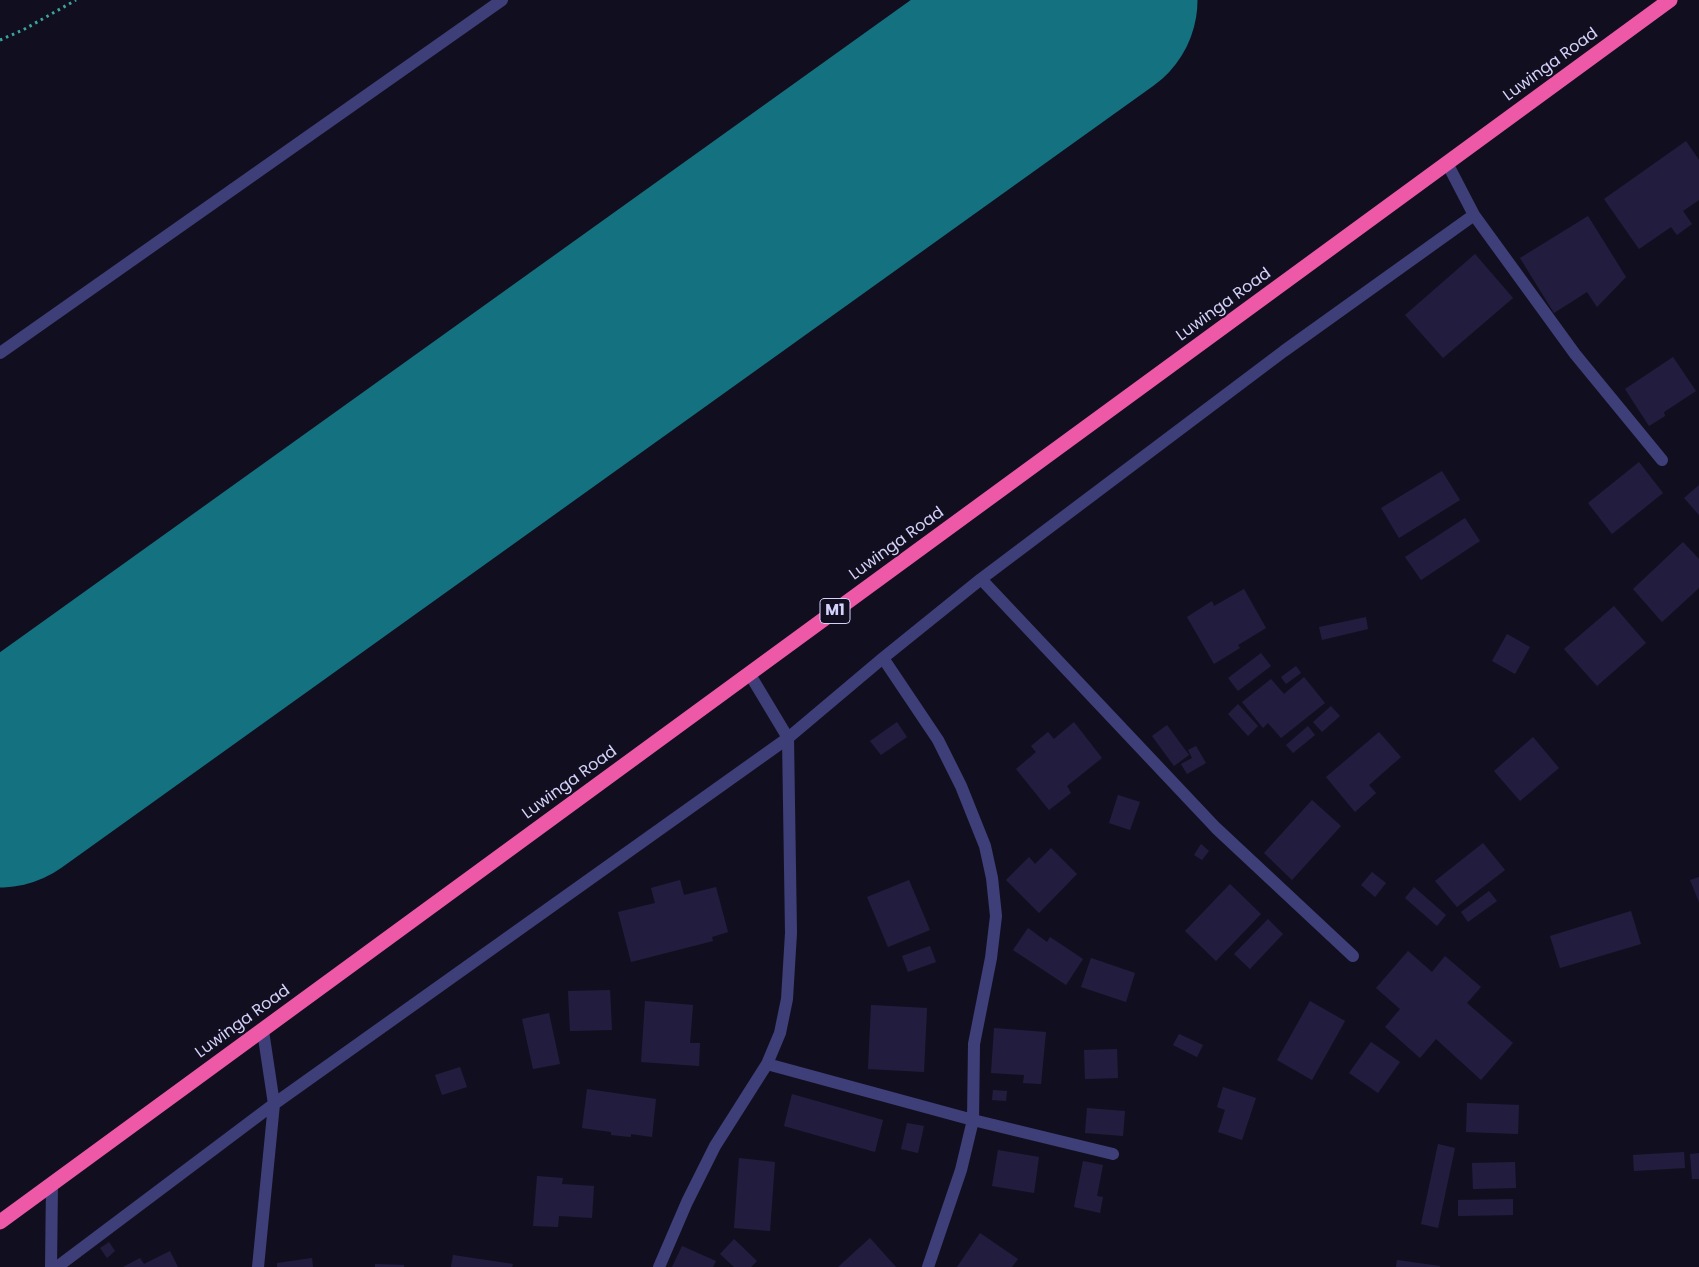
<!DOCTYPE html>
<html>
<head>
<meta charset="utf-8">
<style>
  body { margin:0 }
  canvas { display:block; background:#110f1f }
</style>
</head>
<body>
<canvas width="1699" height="1267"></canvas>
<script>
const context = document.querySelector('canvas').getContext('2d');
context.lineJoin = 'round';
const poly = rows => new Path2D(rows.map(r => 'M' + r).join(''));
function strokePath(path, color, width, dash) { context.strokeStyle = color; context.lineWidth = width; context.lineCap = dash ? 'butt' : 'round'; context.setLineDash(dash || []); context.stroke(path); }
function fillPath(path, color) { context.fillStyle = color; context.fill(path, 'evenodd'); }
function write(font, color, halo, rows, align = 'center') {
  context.font = font + ' Poppins,sans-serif'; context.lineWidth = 4; context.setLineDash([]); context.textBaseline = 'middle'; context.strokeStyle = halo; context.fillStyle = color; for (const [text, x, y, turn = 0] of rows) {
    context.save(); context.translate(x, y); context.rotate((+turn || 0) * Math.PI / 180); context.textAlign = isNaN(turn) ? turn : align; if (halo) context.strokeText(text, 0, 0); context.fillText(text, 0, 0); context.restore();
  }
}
strokePath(poly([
  [1057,25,1062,0]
]), '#147280', 85);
strokePath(poly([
  [0,782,1092,0]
]), '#147280', 211);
fillPath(poly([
  [1686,141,1699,160,1699,200,1683,211,1692,224,1677,235,1671,227,1639,249,1604,199],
  [1588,216,1626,277,1597,307,1587,292,1554,313,1520,258],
  [1475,254,1513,298,1443,358,1405,315],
  [1673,357,1696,391,1664,412,1665,416,1649,426,1625,389],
  [1639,462,1663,493,1612,534,1588,503],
  [1442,471,1460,500,1399,538,1381,508],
  [1699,485,1699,515,1684,498],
  [1465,518,1480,541,1421,580,1405,557],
  [1683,542,1699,559,1699,588,1662,622,1633,589],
  [1244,589,1266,628,1238,645,1240,648,1214,664,1187,617,1212,601,1214,606],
  [1614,606,1646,643,1597,686,1564,649],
  [1366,617,1368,629,1322,640,1319,627],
  [1507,634,1530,647,1515,674,1492,661],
  [1261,653,1271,666,1238,691,1228,678],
  [1296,666,1301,673,1286,684,1281,677],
  [1304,677,1325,703,1281,738,1268,723,1263,728,1242,702,1271,679,1284,694],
  [1238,704,1258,726,1248,736,1228,714],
  [1331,706,1340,716,1322,732,1313,722],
  [897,722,907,737,881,755,870,741],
  [1074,722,1102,758,1067,786,1071,793,1049,810,1016,769,1036,752,1031,746,1048,732,1054,739],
  [1167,725,1189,755,1174,766,1152,736],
  [1308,726,1315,735,1293,753,1286,745],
  [1379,732,1401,757,1369,785,1376,793,1355,812,1326,777],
  [1533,737,1559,768,1520,801,1494,771],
  [1196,746,1206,763,1187,774,1181,764,1192,758,1188,750],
  [1118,795,1140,802,1130,830,1109,823],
  [1312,800,1341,826,1292,880,1264,853],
  [1483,843,1505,870,1457,907,1435,881],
  [1201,844,1209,851,1202,860,1194,855],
  [1051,848,1077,874,1039,913,1006,880,1029,857,1035,864],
  [1372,872,1386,883,1375,897,1361,885],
  [1699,877,1699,902,1690,880],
  [680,880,684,895,716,887,728,932,712,937,713,941,631,962,618,912,655,903,651,888],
  [909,880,930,930,888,947,867,897],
  [1230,884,1261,914,1216,961,1185,931],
  [1414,887,1446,915,1437,926,1405,898],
  [1489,891,1497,901,1468,922,1461,912],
  [1631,911,1641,944,1560,968,1550,936],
  [1268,919,1283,934,1250,969,1234,954],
  [1028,928,1047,942,1050,937,1083,959,1066,985,1013,950],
  [930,946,936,962,908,972,902,956],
  [1408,951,1432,972,1445,956,1481,987,1467,1003,1513,1043,1481,1080,1436,1039,1420,1058,1385,1027,1400,1009,1376,988],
  [1091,958,1135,973,1126,1002,1081,987],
  [610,990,612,1030,570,1031,568,991],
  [645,1001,693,1005,690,1043,700,1043,699,1066,641,1062],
  [1310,1001,1345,1021,1312,1080,1277,1060],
  [871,1005,927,1008,924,1072,868,1069],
  [549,1013,560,1064,533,1069,522,1019],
  [994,1028,1046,1032,1041,1084,1023,1083,1024,1075,991,1073],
  [1179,1034,1203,1045,1197,1057,1173,1045],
  [1371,1042,1400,1062,1378,1093,1349,1073],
  [1117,1049,1118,1078,1085,1079,1084,1050],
  [460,1067,467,1087,442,1095,435,1075],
  [1223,1087,1256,1098,1242,1140,1218,1132,1225,1110,1217,1107],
  [587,1089,656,1099,652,1137,631,1134,631,1137,611,1135,611,1132,582,1128],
  [993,1090,1007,1091,1006,1101,992,1100],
  [792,1094,883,1120,875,1152,784,1126],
  [1467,1103,1519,1105,1518,1134,1466,1132],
  [1087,1108,1125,1111,1123,1136,1085,1133],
  [907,1123,924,1126,918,1153,901,1149],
  [1438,1144,1455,1148,1438,1228,1421,1224],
  [998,1150,1039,1157,1034,1193,992,1186],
  [1684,1152,1685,1168,1634,1171,1633,1155],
  [1699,1153,1699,1179,1692,1179,1690,1154],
  [739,1158,775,1162,770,1231,734,1228],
  [1083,1161,1103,1165,1097,1196,1103,1197,1100,1213,1074,1207],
  [1515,1162,1516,1188,1473,1189,1472,1163],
  [537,1176,563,1178,562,1184,594,1186,592,1218,559,1216,558,1227,533,1226],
  [1513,1199,1513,1215,1458,1216,1458,1200],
  [980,1233,1018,1259,1012,1267,957,1267],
  [870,1238,896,1267,838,1267],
  [734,1239,757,1261,751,1267,734,1267,720,1254],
  [109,1242,115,1251,107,1258,100,1248],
  [682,1246,716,1261,713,1267,672,1267],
  [170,1251,178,1267,123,1267,140,1258,144,1264],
  [453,1255,513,1264,512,1267,451,1267],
  [312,1258,313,1267,277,1267,277,1263],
  [1397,1260,1440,1266,1440,1267,1396,1267],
  [375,1264,404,1265,404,1267,375,1267]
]), '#221d3e');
strokePath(poly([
  [0,40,23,30,76,0]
]), '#3aa69b', 3, [2.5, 4]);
strokePath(poly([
  [0,353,502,0]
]), '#3e3f79', 12);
strokePath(poly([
  [1474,215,1575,354,1662,460],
  [981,579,1216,828,1353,956],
  [883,658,938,740,961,786,985,846,992,878,996,916,991,958,974,1044,973,1120,961,1170,928,1267],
  [767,1064,973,1120,1113,1154],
  [51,1267,52,1184],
  [57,1267,274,1104,788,738,883,658,981,579,1284,351,1474,215,1447,163],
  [258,1267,274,1104,263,1031],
  [659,1267,687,1202,715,1146,767,1064,780,1033,787,999,791,933,788,738,749,673]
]), '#3e3f79', 12);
strokePath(poly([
  [0,1222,1670,0]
]), '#ee59a7', 15);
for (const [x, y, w] of [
  [835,611,30]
]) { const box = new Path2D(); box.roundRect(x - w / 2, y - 12.5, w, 25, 4); context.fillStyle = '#110f1f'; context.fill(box); strokePath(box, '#d4d1fa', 1); }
write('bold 15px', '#d4d1fa', null, [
  ["M1",835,611]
]);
write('16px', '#d4d1fa', '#110f1f', [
  ["Luwinga Road",1551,65,-36],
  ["Luwinga Road",1224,305,-36],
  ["Luwinga Road",897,544,-36],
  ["Luwinga Road",570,783,-36],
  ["Luwinga Road",243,1022,-36]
]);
</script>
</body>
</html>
